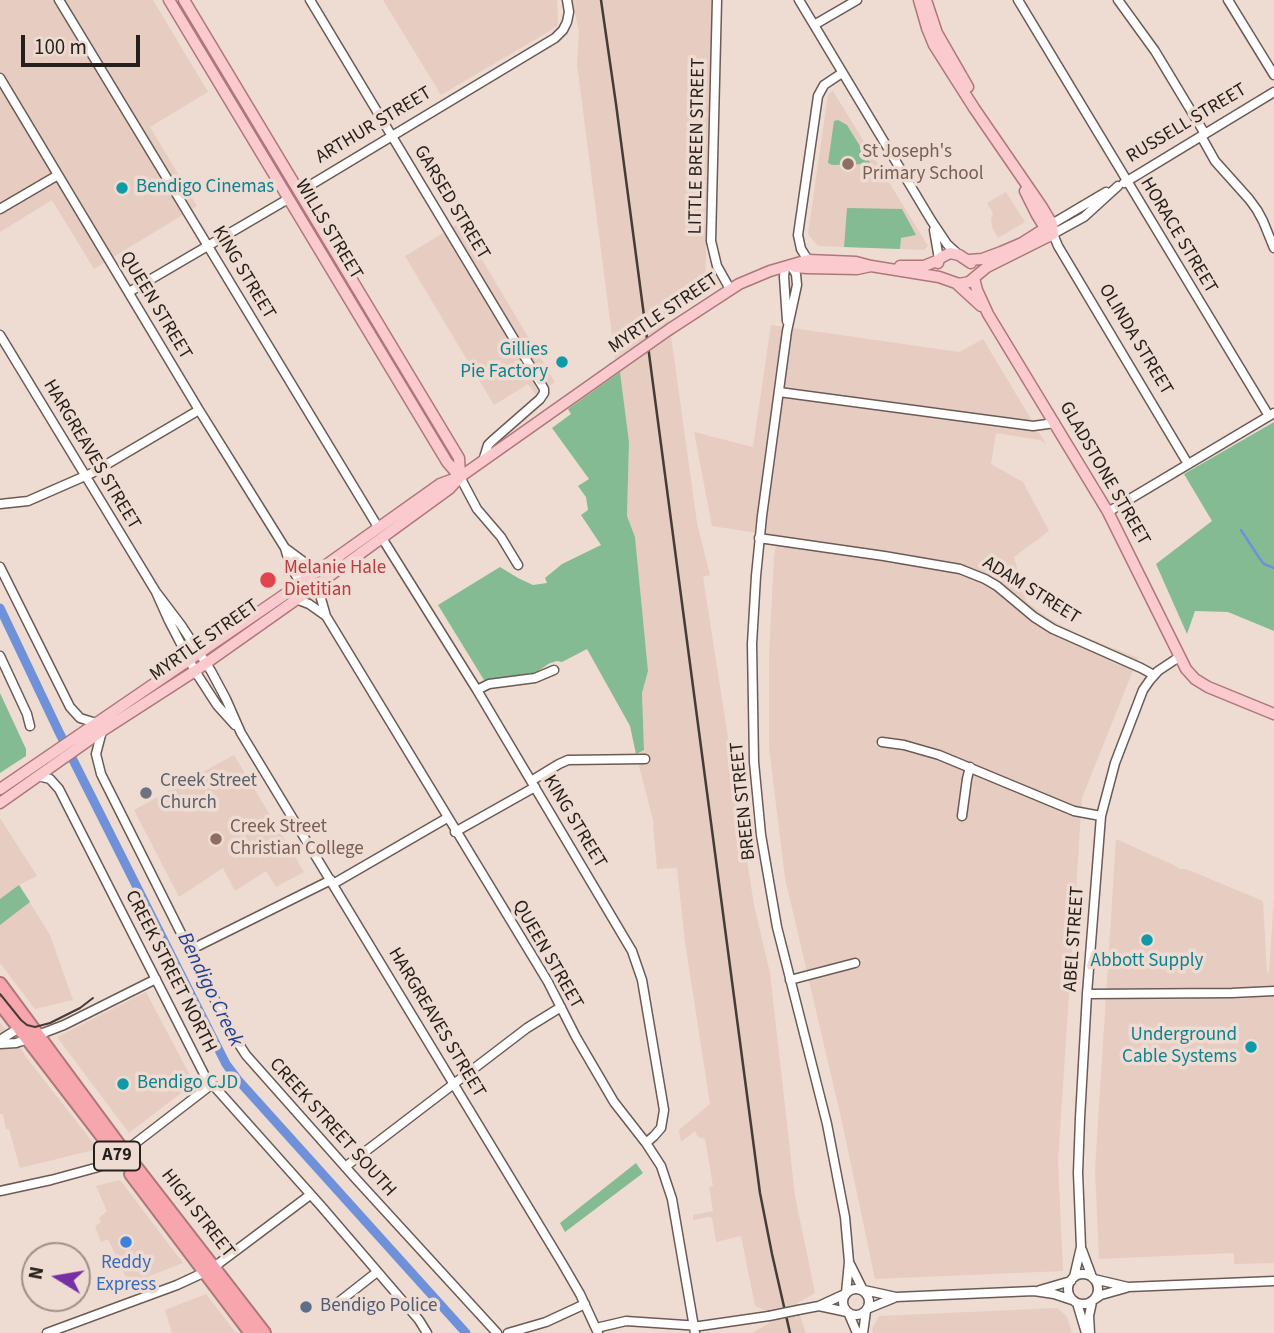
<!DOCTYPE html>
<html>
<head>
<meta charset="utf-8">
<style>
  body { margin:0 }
  #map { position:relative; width:1274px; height:1333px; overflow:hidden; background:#eedbd2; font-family:"Source Sans 3",sans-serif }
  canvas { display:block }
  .north { position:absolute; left:21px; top:1242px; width:70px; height:70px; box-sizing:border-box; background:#eedbd2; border:2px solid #9e9089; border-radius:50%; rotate:281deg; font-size:19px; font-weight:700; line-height:28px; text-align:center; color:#26201c }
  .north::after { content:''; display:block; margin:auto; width:24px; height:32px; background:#7431a6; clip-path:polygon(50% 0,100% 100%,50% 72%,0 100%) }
  .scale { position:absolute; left:21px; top:35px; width:119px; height:32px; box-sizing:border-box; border:4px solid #26201c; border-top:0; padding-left:9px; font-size:21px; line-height:24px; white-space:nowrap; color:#26201c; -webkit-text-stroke:5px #eedbd2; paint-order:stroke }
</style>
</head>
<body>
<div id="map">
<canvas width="1274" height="1333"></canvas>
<div class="north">N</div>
<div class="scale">100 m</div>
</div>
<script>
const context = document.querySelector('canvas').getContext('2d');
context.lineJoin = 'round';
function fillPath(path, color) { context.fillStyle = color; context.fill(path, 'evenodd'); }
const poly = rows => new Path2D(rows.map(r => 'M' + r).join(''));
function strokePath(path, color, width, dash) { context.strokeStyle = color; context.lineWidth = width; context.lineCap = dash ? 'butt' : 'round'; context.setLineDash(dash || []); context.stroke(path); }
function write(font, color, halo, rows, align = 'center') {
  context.font = font + ' "Source Sans 3",sans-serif'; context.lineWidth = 7; context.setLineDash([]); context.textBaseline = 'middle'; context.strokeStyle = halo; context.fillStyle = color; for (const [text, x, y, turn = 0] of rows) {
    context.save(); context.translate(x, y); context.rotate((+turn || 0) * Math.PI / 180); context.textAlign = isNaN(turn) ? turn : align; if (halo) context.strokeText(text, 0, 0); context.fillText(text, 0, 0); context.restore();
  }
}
fillPath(poly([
  [0,0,153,0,208,92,150,127,197,206,94,269,52,200,0,232],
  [383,0,557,0,558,22,557,26,553,29,441,95],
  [572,0,712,0,705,291,667,310,669,322,615,359,577,64,579,31],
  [833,91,928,246,924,250,818,246,808,234,828,94],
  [1006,192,1025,222,998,238,992,227,991,220,993,213,987,203],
  [460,223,555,382,536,395,528,384,494,405,405,256],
  [771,325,959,352,983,339,1046,444,1040,440,996,433,991,464,1023,482,1049,531,1014,557,1026,601,1047,617,1075,633,1138,658,1082,798,1058,1161,1063,1271,875,1279,842,1122,785,878,769,747,769,656,774,557,777,536,712,526,694,432,753,447],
  [671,336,697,523,710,575,703,577,754,905,770,973,795,1196,815,1293,796,1304,806,1333,752,1333,771,1322,769,1312,755,1306,741,1236,716,1242,712,1218,709,1217,693,1220,693,1215,713,1211,709,1187,713,1186,705,1139,698,1137,695,1131,681,1142,679,1130,710,1104,685,942,677,868,657,869,653,824,654,824,636,754,644,749,642,693,648,671,635,537,627,516,629,442,620,372],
  [234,755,304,872,276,887,266,871,235,891,223,868,179,897,134,810],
  [0,818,37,876,19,885,50,935,73,1000,35,1009,0,963],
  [1116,839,1178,867,1179,869,1186,869,1263,901,1267,973,1269,972,1274,898,1274,1263,1234,1264,1234,1253,1099,1259,1095,1169],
  [146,992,194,1083,129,1133,57,1037],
  [0,1023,21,1049,26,1057,98,1149,20,1168,9,1129,6,1129,3,1114,0,1114],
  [120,1180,183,1263,129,1284,108,1239,101,1242,95,1226,101,1222,99,1218,107,1211,96,1186],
  [206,1294,236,1333,172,1333,165,1310],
  [1058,1308,1067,1317,1072,1333,873,1333,872,1329,879,1316]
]), '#e7ccc1');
fillPath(poly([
  [838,120,847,125,871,164,832,165,828,163,834,121],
  [847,208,902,209,916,235,901,238,900,249,844,247],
  [620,372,629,442,627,516,635,537,648,671,642,693,644,750,636,754,630,726,587,649,562,662,557,661,550,663,535,673,484,680,438,605,500,567,518,578,533,585,547,583,545,578,562,564,601,545,581,515,588,510,586,497,578,486,589,479,552,428,571,414,568,409],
  [1274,422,1274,631,1228,612,1195,611,1187,634,1156,564,1212,521,1184,474],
  [0,693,26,749,26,756,0,773],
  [19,885,30,902,0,925,0,899],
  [636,1163,643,1173,565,1232,560,1223]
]), '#85bb93');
strokePath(poly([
  [1241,530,1260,559,1264,564,1274,568]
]), '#6f91d9', 2.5);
strokePath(poly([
  [0,608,59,732,226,1064,238,1080,466,1333]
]), '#6f91d9', 9);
const minor = poly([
  [59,0,378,527],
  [310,0,544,389,544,393,540,399,492,441,488,445,483,461],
  [717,0,711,241,717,266,730,289],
  [799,0,931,220,947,244,959,255],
  [1018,0,1269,416],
  [1118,0,1155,51,1205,134],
  [1228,0,1274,75],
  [814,25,857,0],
  [0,78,199,410,285,548,287,555,294,572,302,586],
  [1201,136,1215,161,1249,199,1257,210,1263,221,1274,248],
  [1124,183,1274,92],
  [1118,186,1084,217,1053,234,1058,246,1188,464],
  [299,192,555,38,563,30,567,22,569,12,567,0],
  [0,209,58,175],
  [1052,224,1106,192],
  [934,230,939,259],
  [808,260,801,249,798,235,818,96,824,85,842,73],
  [791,266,796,274,797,285,787,331,762,516,756,576,752,644,754,762,761,835,777,927,827,1124,845,1217,849,1262,846,1293],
  [785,267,784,277,787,321],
  [129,292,288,199],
  [0,335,156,592,169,621,195,671,217,705,235,725],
  [779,392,1033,426,1055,423],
  [460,477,477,509,501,537,518,565],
  [0,504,28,501,92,473,199,410],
  [1108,512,1274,413],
  [382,538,477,690,632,951,642,980,664,1110,661,1128,654,1136,646,1143],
  [759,538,884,556,960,569,985,579,997,586,1034,617,1053,629,1141,668,1154,675],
  [285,548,304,562,317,570],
  [0,567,70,707,80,718,96,723],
  [313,583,320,595,326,616,548,982,576,1037,614,1102,646,1143,661,1166,672,1199,695,1333],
  [156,592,181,625,211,671,226,699,241,733,562,1263,580,1294,598,1333],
  [296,599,309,604,326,616],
  [0,656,27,714,30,726],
  [477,690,489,684,535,678,554,670],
  [102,731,96,754,101,774,197,965,233,1035,246,1055,356,1179,497,1333],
  [882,742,904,745,939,755,1074,811,1101,816],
  [38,776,50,779,59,789,205,1076,321,1206,419,1320,427,1333],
  [531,781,559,764,568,760,645,759],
  [962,816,967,779,970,767],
  [455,832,535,787],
  [333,884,447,818],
  [190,950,331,880],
  [790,980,855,963],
  [1087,994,1232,993,1274,991],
  [38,1035,64,1025,156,979],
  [0,1040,19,1028],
  [0,1044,16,1043,28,1039],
  [124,1152,211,1085],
  [345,1167,527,1028,561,1007],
  [0,1191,51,1180,95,1168,109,1163,118,1157],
  [1082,1250,1092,1277],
  [849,1262,863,1290],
  [214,1267,310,1195],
  '1068 1289a15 15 0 1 1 30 0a15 15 0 1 1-30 0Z',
  [1074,1277,1081,1247,1078,1173,1080,1118,1087,994,1101,816,1115,763,1143,690,1150,680,1158,671,1179,657],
  [1094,1279,1128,1287,1274,1281],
  '843 1302a13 13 0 1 1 26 0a13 13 0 1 1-26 0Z',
  [864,1290,896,1297,1034,1291,1054,1294,1072,1300],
  [1040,1290,1071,1281],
  [1095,1299,1101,1295,1126,1288],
  [1077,1303,1086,1333],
  [335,1305,377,1272],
  [819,1306,847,1312],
  [867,1309,894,1298],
  [798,1310,819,1306,845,1294],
  [848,1312,857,1333],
  [596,1328,626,1321,700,1326,769,1316],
  [47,1333,177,1285,205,1272],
  [508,1333,546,1322,585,1304],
  [863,1333,866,1311],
  [1090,1333,1089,1316,1092,1302]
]);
const major = poly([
  [169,0,447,462,460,477],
  [184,0,459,458,460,476],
  [919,0,927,28,934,45,974,108,1042,207,1052,224,1053,234],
  [926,0,937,33,968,87],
  [1025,191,1037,215,1045,228,1049,232],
  [969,260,982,259,1001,252,1022,243,1052,224],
  [938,263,939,259,942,257,950,253,959,255,971,263],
  [900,266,924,266,939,260],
  [795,267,807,268,857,269,871,266],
  [974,278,977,290,988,314,1108,512,1186,669,1195,679,1208,687,1274,714],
  [957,284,981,306],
  [670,329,739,284,770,271,808,260,856,262,871,266,939,277,959,284,969,282,987,267,1053,234],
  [0,789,281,597,440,484,459,477],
  [0,803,102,731,195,671,324,580,449,489,460,477,613,369]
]);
const highway = poly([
  [0,984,124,1152,264,1333],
  [0,1003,103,1137],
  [131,1174,251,1333]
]);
strokePath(minor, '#6b5b54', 11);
strokePath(major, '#ae777a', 13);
strokePath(highway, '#ae777a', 16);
strokePath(minor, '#fff', 8);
strokePath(major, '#fbcace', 10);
strokePath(highway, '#f8a6ad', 12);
strokePath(poly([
  [0,994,21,1020,27,1025,35,1027,50,1023,80,1008,93,998]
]), '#443c37', 2);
strokePath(poly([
  [601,0,616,104,760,1193,772,1254,790,1333]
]), '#443c37', 2.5);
const minorBridge = poly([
  [769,1316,798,1310]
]);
const majorBridge = poly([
  [613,369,670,329]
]);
strokePath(minorBridge, '#6b5b54', 11, []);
strokePath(majorBridge, '#ae777a', 13, []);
strokePath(minorBridge, '#fff', 8);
strokePath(majorBridge, '#fbcace', 10);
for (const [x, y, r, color] of [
  [848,164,7,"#8d6e63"],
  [122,188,7,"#0f9aa8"],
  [562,362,7,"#0f9aa8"],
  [268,580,9,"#e0444e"],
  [146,793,7,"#6b7280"],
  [216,839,7,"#8d6e63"],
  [1147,940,7,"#0f9aa8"],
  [1251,1047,7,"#0f9aa8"],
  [123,1084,7,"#0f9aa8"],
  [126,1242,7,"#3f7fe0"],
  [306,1307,7,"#5c6f8a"]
]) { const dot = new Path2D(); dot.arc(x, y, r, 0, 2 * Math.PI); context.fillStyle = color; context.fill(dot); strokePath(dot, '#eedbd2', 2.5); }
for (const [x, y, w] of [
  [117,1156,46]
]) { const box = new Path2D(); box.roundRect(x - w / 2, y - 14.5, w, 29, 5); context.fillStyle = '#eedbd2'; context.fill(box); strokePath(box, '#26201c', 2); }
write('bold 18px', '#26201c', null, [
  ["A79",117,1156]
]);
write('19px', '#26201c', '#eedbd2', [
  ["RUSSELL STREET",1187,124,-31],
  ["ARTHUR STREET",374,126,-31],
  ["LITTLE BREEN STREET",698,146,-89],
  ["GARSED STREET",451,203,59],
  ["WILLS STREET",328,230,59],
  ["HORACE STREET",1178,236,59],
  ["KING STREET",243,273,59],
  ["QUEEN STREET",155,306,59],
  ["MYRTLE STREET",664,314,-34],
  ["OLINDA STREET",1135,340,59],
  ["HARGREAVES STREET",91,455,59],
  ["GLADSTONE STREET",1104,474,60],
  ["ADAM STREET",1031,591,32],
  ["MYRTLE STREET",205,641,-35],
  ["BREEN STREET",744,801,-96],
  ["KING STREET",574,822,59],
  ["ABEL STREET",1075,939,-86],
  ["QUEEN STREET",547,955,60],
  ["CREEK STREET NORTH",170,972,63],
  ["HARGREAVES STREET",436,1023,59],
  ["CREEK STREET SOUTH",332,1128,48],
  ["HIGH STREET",197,1214,52]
]);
write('19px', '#785e54', '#eedbd2', [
  ["St Joseph's",862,153],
  ["Primary School",862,175],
  ["Creek Street",230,828],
  ["Christian College",230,850]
], 'left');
write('19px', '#0d838f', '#eedbd2', [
  ["Bendigo Cinemas",136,188],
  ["Gillies",548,351,"right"],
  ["Pie Factory",548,373,"right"],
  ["Abbott Supply",1147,962,"center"],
  ["Underground",1237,1036,"right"],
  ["Cable Systems",1237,1058,"right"],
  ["Bendigo CJD",137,1084]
], 'left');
write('19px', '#be3a42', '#eedbd2', [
  ["Melanie Hale",284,569],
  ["Dietitian",284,591]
], 'left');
write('19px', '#5b616d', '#eedbd2', [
  ["Creek Street",160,782],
  ["Church",160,804]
], 'left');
write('19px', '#366cbe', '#eedbd2', [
  ["Reddy",126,1264],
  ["Express",126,1286]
]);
write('19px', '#4e5e75', '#eedbd2', [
  ["Bendigo Police",320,1307]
], 'left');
write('italic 21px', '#1e4094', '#eedbd2', [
  ["Bendigo Creek",209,990,64]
]);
</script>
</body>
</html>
